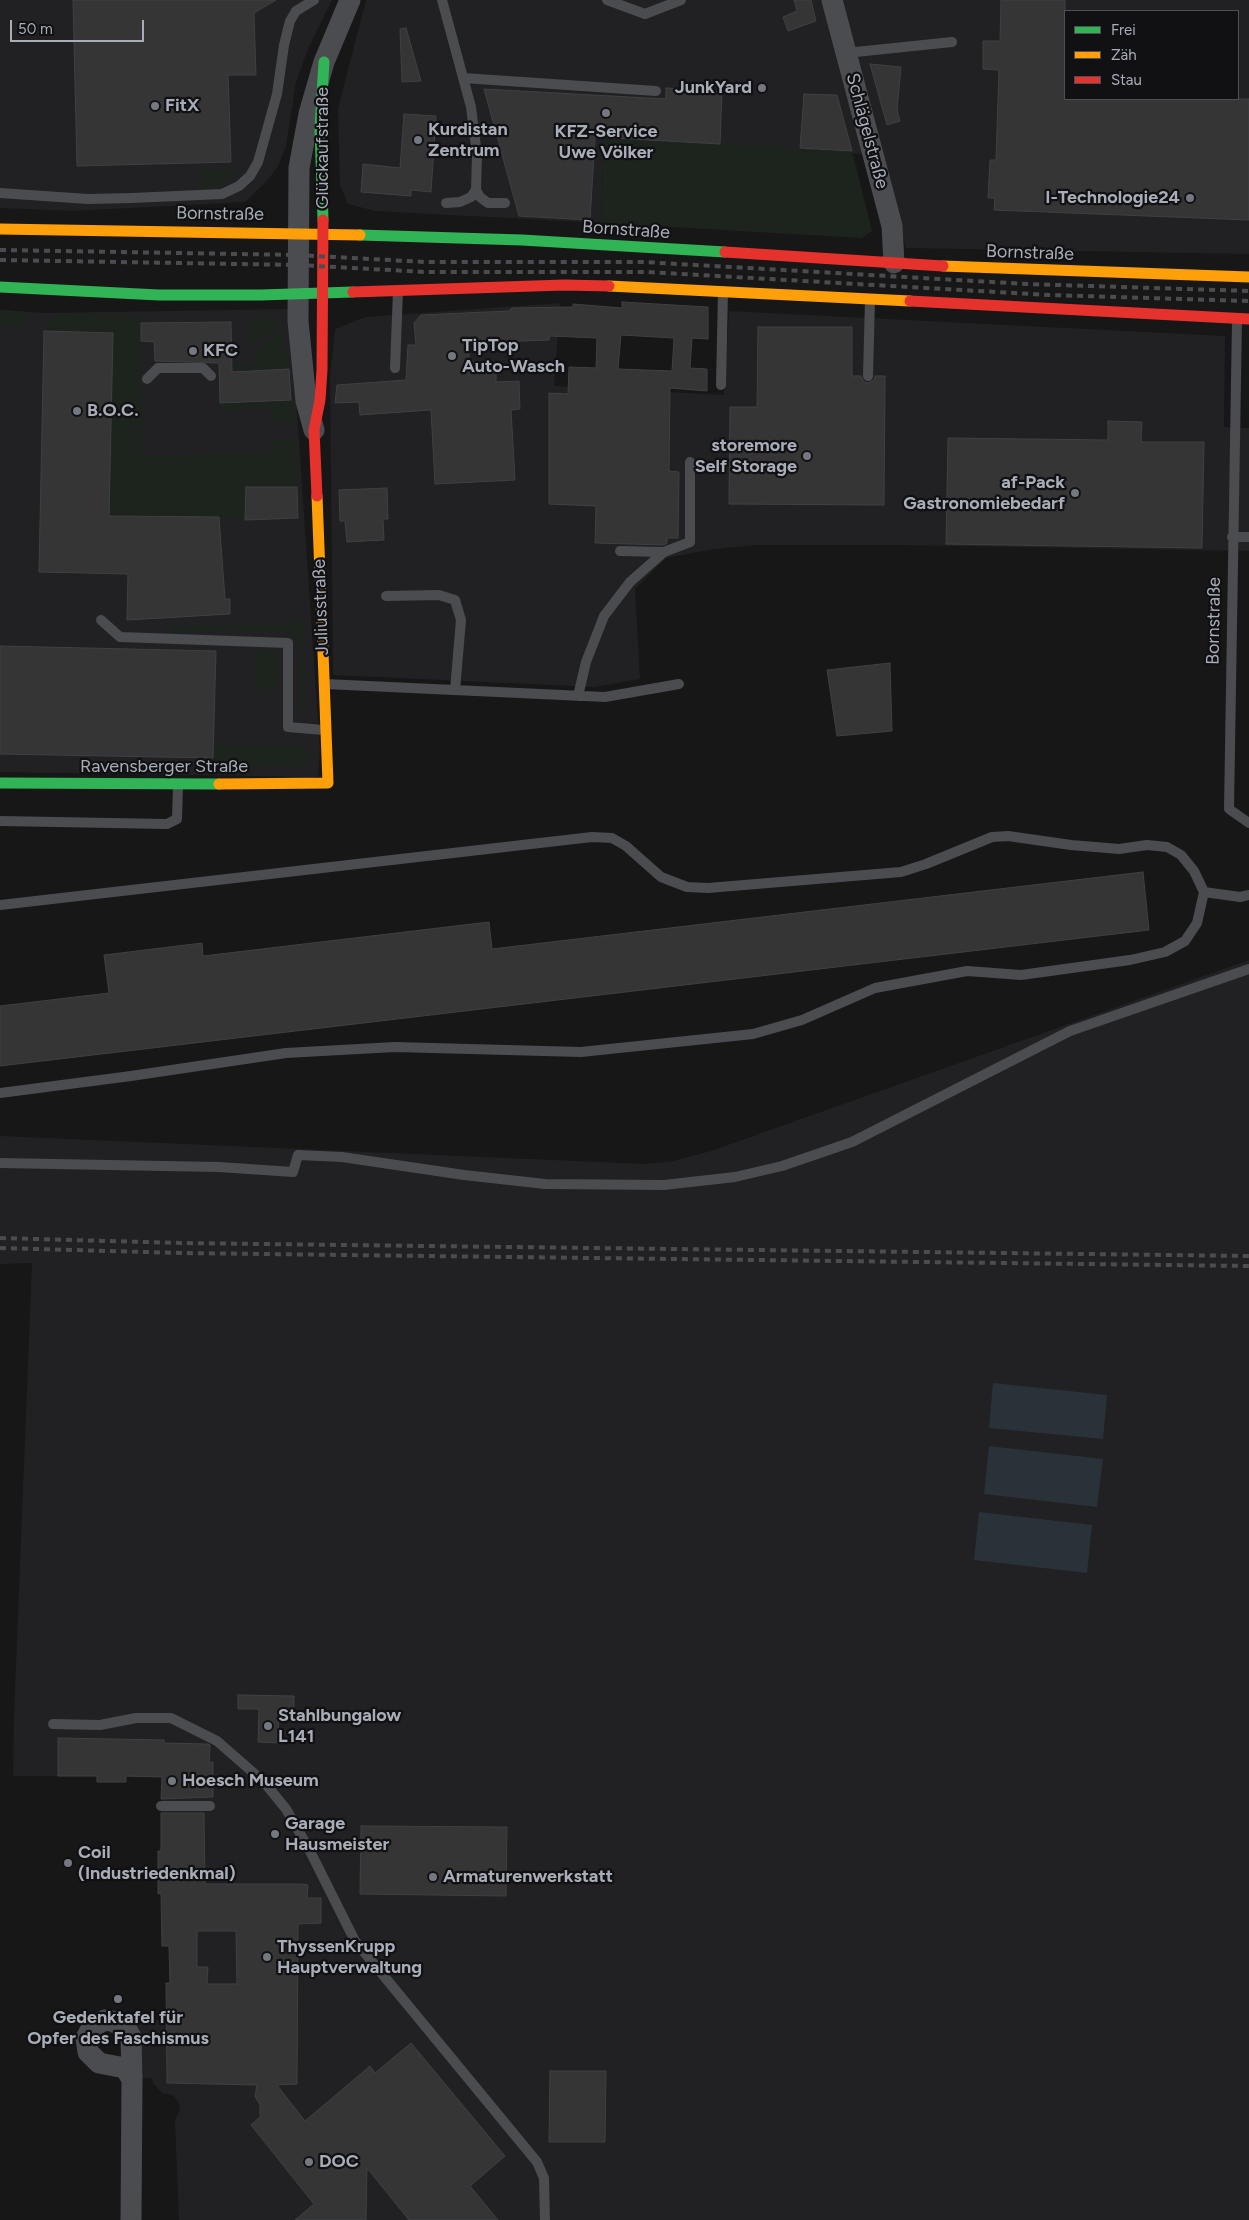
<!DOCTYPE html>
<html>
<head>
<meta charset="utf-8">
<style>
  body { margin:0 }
  #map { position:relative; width:1249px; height:2220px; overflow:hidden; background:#171717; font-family:Figtree,sans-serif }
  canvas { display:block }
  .legend { position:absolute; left:1064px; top:10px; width:175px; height:90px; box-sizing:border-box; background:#111113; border:1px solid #4d4f55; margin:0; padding:6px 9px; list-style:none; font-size:15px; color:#a8adb8 }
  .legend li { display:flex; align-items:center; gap:10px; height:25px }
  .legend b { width:25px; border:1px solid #4d4f55 }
  .scale { position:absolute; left:10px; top:20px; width:134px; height:22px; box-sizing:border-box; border:2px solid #a8adb8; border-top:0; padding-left:6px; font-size:15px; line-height:18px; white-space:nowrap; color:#a8adb8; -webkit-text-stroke:4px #111113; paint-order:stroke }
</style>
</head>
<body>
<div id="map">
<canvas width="1249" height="2220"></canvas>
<ul class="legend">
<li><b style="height:6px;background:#30b455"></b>Frei</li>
<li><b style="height:6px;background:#ff9f0a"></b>Zäh</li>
<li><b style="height:6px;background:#e5322d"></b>Stau</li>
</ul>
<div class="scale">50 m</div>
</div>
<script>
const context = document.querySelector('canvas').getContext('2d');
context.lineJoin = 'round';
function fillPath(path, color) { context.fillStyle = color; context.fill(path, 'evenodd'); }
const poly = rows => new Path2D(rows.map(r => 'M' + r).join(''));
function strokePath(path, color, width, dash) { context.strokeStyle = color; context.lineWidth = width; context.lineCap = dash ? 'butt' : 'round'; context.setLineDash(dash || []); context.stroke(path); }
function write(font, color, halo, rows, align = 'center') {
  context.font = font + ' Figtree,sans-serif'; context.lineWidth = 4.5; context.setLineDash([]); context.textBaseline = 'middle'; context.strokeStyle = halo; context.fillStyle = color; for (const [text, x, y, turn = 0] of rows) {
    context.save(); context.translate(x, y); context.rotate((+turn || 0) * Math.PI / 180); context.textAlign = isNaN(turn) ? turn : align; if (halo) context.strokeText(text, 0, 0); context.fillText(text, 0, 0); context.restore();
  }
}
fillPath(poly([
  [0,0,332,0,308,49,296,82,286,146,278,166,267,181,245,202,74,211,0,208],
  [366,0,1249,0,1249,254,906,248,882,155,604,138,601,223,375,211,348,204,340,185,338,109],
  [1065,11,1238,11,1238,99,1065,99],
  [560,303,554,386,724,395,729,311,1225,336,1224,427,1249,428,1249,551,894,545,756,545,708,550,666,558,635,589,640,679,594,687,333,675,330,376,335,329,366,317],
  [290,309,320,749,318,777,0,772,0,310,45,313],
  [1249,960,1249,2220,179,2220,175,2120,180,2110,179,2103,173,2095,162,2093,153,2083,152,2078,132,2079,133,2020,163,2020,163,2016,167,2016,170,1983,169,1946,162,1946,161,1894,158,1894,158,1851,161,1850,162,1777,13,1776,14,1716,32,1263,0,1264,0,1136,645,1164,673,1161,711,1151]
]), '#212123');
fillPath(poly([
  [604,138,852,151,872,231,862,238,601,223],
  [242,169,223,183,200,189,200,170],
  [0,310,31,312,20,327,0,326],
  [54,315,141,316,142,456,272,453,272,440,295,440,297,487,246,487,245,520,219,517,129,516,128,574,119,574,121,546,109,545,113,333,44,331],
  [268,316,275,320,279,326,253,347,252,318],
  [282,331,290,368,227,371,227,365,257,364,257,350],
  [294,401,294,422,272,423,271,408,220,410,221,403],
  [303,622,305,711,302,710,299,705,300,648,291,635,284,632,169,631,168,627],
  [259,649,272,649,279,658,278,685,271,691,255,692,255,654],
  [214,745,307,747,308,763,303,767,214,766]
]), '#1d241e');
fillPath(poly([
  [993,1383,1107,1395,1103,1439,989,1428],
  [989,1446,1103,1459,1097,1507,984,1494],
  [979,1512,1092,1525,1087,1573,974,1560]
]), '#2a3239');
const building = poly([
  [73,0,276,0,254,13,256,75,228,75,231,162,77,166,73,0],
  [794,0,811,0,816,21,788,31,783,17,797,11,794,0],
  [1001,0,1065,0,1065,99,1249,99,1249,220,994,210,995,198,988,198,990,160,996,160,999,70,983,69,983,41,1000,41,1001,0],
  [406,28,421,81,402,82,400,29,406,28],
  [870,64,901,67,897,110,900,121,887,125,870,64],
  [666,88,722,92,720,144,595,137,590,220,519,216,484,89,666,99,666,88],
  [804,94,837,95,852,151,800,148,804,94],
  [404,114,436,116,431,192,411,190,411,196,361,192,363,164,400,168,404,114],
  [622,302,708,307,708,339,692,338,690,368,707,369,707,391,670,388,669,471,679,472,678,538,667,538,667,543,664,545,595,543,596,506,549,504,549,393,568,394,569,367,596,368,597,338,550,336,549,340,469,343,469,361,496,362,496,382,519,381,520,409,511,410,515,480,435,484,431,410,360,415,359,402,335,403,337,385,406,380,408,345,416,345,414,323,421,315,509,311,512,308,573,307,573,304,622,308,622,302],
  [621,335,674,338,672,371,618,369,621,335],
  [231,322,232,372,289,369,291,400,220,403,219,363,155,361,154,342,141,341,141,323,231,322],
  [758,327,852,327,852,376,861,376,864,382,868,383,874,380,875,376,885,376,884,505,729,504,730,407,757,407,758,327],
  [44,331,113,333,109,516,219,517,225,599,230,599,230,614,127,620,128,574,39,572,44,331],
  [1108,421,1142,422,1141,442,1204,442,1202,548,946,544,948,438,1108,440,1108,421],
  [246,487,297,487,298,518,245,520,246,487],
  [387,488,388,519,383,519,384,540,347,542,345,521,340,521,339,490,387,488],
  [0,646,216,651,213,758,0,754,0,646],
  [890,663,892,731,837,736,827,670,890,663],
  [1143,872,1149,930,0,1066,0,1006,109,993,104,955,202,943,203,956,489,922,492,949,1143,872],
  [238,1695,294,1696,294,1709,279,1709,278,1743,258,1742,259,1709,238,1709,238,1695],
  [58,1738,164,1740,164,1743,207,1744,210,1745,209,1763,213,1762,213,1797,161,1799,162,1777,126,1776,126,1782,97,1782,97,1776,58,1776,58,1738],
  [161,1813,204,1813,205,1884,301,1884,308,1885,307,1898,321,1898,321,1923,298,1924,297,2084,277,2085,305,2121,370,2066,375,2073,411,2043,505,2156,470,2186,498,2220,409,2220,367,2168,366,2220,295,2220,314,2204,251,2125,260,2117,260,2105,255,2096,257,2085,167,2083,166,1983,170,1983,169,1946,162,1946,161,1893,158,1894,158,1851,161,1851,161,1813],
  [197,1931,236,1931,237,1984,207,1984,208,1967,197,1967,197,1931],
  [361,1826,507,1827,506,1896,360,1894,361,1826],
  [550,2071,606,2071,605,2142,549,2142,550,2071]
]);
fillPath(building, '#353536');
strokePath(building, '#3f4043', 1);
strokePath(poly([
  [442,0,471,107,477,155,476,190,471,197,460,202,446,203],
  [607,0,645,14,681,0],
  [846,53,952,42],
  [463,78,656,91],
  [476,190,480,197,488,203,505,203],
  [0,193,88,199,132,198,222,194,239,186,250,176,258,162,277,94,284,45,290,21,296,11,314,0],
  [1237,320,1229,809,1249,823],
  [395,368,398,291],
  [868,376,870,300],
  [147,379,158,368,203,368,211,376],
  [721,385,723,291],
  [1232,537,1249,537],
  [620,551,664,552],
  [386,596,439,595,455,600,461,620,455,690],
  [101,620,120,637,288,643,288,727,324,730],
  [325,684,605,697,679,684],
  [578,696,586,662,604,616,630,582,664,552,690,542,690,462],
  [0,821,167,824,177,819,178,786],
  [0,905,592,837,612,838,626,846,661,877,687,887,708,888,901,872,926,864,992,837,1008,836,1071,845,1119,849,1147,845,1167,847,1181,855,1194,871,1204,892,1240,897,1249,895],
  [0,1093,131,1076,286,1053,395,1047,581,1052,753,1034,802,1020,875,988,967,971,1021,975,1130,960,1165,952,1185,941,1197,923,1204,892],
  [0,1163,219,1167,293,1172,298,1155,342,1157,464,1175,545,1184,664,1185,735,1177,782,1166,852,1142,1070,1031,1249,969],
  [53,1724,100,1725,136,1718,171,1718,217,1741,264,1782,286,1809,310,1851,355,1941,537,2162,544,2178,545,2220],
  [161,1806,210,1806]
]), '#4b4c50', 10);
strokePath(poly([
  [832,0,892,226,894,263],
  [314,430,306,401,298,321,299,168,309,114,324,62,350,0],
  [131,2220,132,2079,131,2037,126,2028,112,2021,105,2020,92,2027,86,2038,88,2052,99,2063,125,2068,132,2079]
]), '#4b4c50', 21);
strokePath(poly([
  [323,220,320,128,324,62],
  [360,235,522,240,725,252],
  [0,287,159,295,261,295,353,292],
  [0,783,219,784]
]), '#30b455', 11);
strokePath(poly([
  [0,229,360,235],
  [943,266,1249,277],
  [609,286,910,301],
  [219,784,328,783,317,496]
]), '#ff9f0a', 11);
strokePath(poly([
  [725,252,943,266],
  [353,292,564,285,609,286],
  [910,301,1249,319],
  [317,496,314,430,320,400,322,370,323,220]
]), '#e5322d', 11);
strokePath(poly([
  [0,250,298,255,425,262,644,262,1027,284,1249,291],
  [0,260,298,265,426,272,647,272,1049,295,1249,301],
  [0,1238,181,1243,1249,1256],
  [0,1248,182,1253,1249,1266]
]), '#4b4c4f', 4, [6, 5]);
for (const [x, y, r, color] of [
  [762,88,5,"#757880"],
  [155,106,5,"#757880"],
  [606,113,5,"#757880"],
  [418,140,5,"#757880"],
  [1190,198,5,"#757880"],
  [193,351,5,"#757880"],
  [452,356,5,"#757880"],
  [77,411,5,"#757880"],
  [807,456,5,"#757880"],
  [1075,493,5,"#757880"],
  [268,1726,5,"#757880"],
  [172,1781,5,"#757880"],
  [275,1834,5,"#757880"],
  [68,1863,5,"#757880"],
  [433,1877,5,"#757880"],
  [267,1957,5,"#757880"],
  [118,1999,5,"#757880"],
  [309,2162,5,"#757880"]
]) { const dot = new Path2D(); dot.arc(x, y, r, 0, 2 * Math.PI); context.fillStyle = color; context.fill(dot); strokePath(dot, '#111113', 2); }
write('bold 18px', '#a8adb8', '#111113', [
  ["JunkYard",752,88,"right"],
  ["FitX",165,106],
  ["Kurdistan",428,130],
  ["Zentrum",428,151],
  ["KFZ-Service",606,132,"center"],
  ["Uwe Völker",606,153,"center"],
  ["I-Technologie24",1180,198,"right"],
  ["TipTop",462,346],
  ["Auto-Wasch",462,367],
  ["KFC",203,351],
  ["B.O.C.",87,411],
  ["storemore",797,446,"right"],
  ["Self Storage",797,467,"right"],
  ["af-Pack",1065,483,"right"],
  ["Gastronomiebedarf",1065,504,"right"],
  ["Stahlbungalow",278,1716],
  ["L141",278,1737],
  ["Hoesch Museum",182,1781],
  ["Garage",285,1824],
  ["Hausmeister",285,1845],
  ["Coil",78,1853],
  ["(Industriedenkmal)",78,1874],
  ["Armaturenwerkstatt",443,1877],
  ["ThyssenKrupp",277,1947],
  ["Hauptverwaltung",277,1968],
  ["Gedenktafel für",118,2018,"center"],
  ["Opfer des Faschismus",118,2039,"center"],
  ["DOC",319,2162]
], 'left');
write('18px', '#a8adb8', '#111113', [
  ["Schlägelstraße",867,131,75],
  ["Glückaufstraße",323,148,-90],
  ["Bornstraße",220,214,1],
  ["Bornstraße",626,230,4],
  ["Bornstraße",1030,253,2],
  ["Juliusstraße",321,607,-92],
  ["Bornstraße",1214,621,-89],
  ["Ravensberger Straße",164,767]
]);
</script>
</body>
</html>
